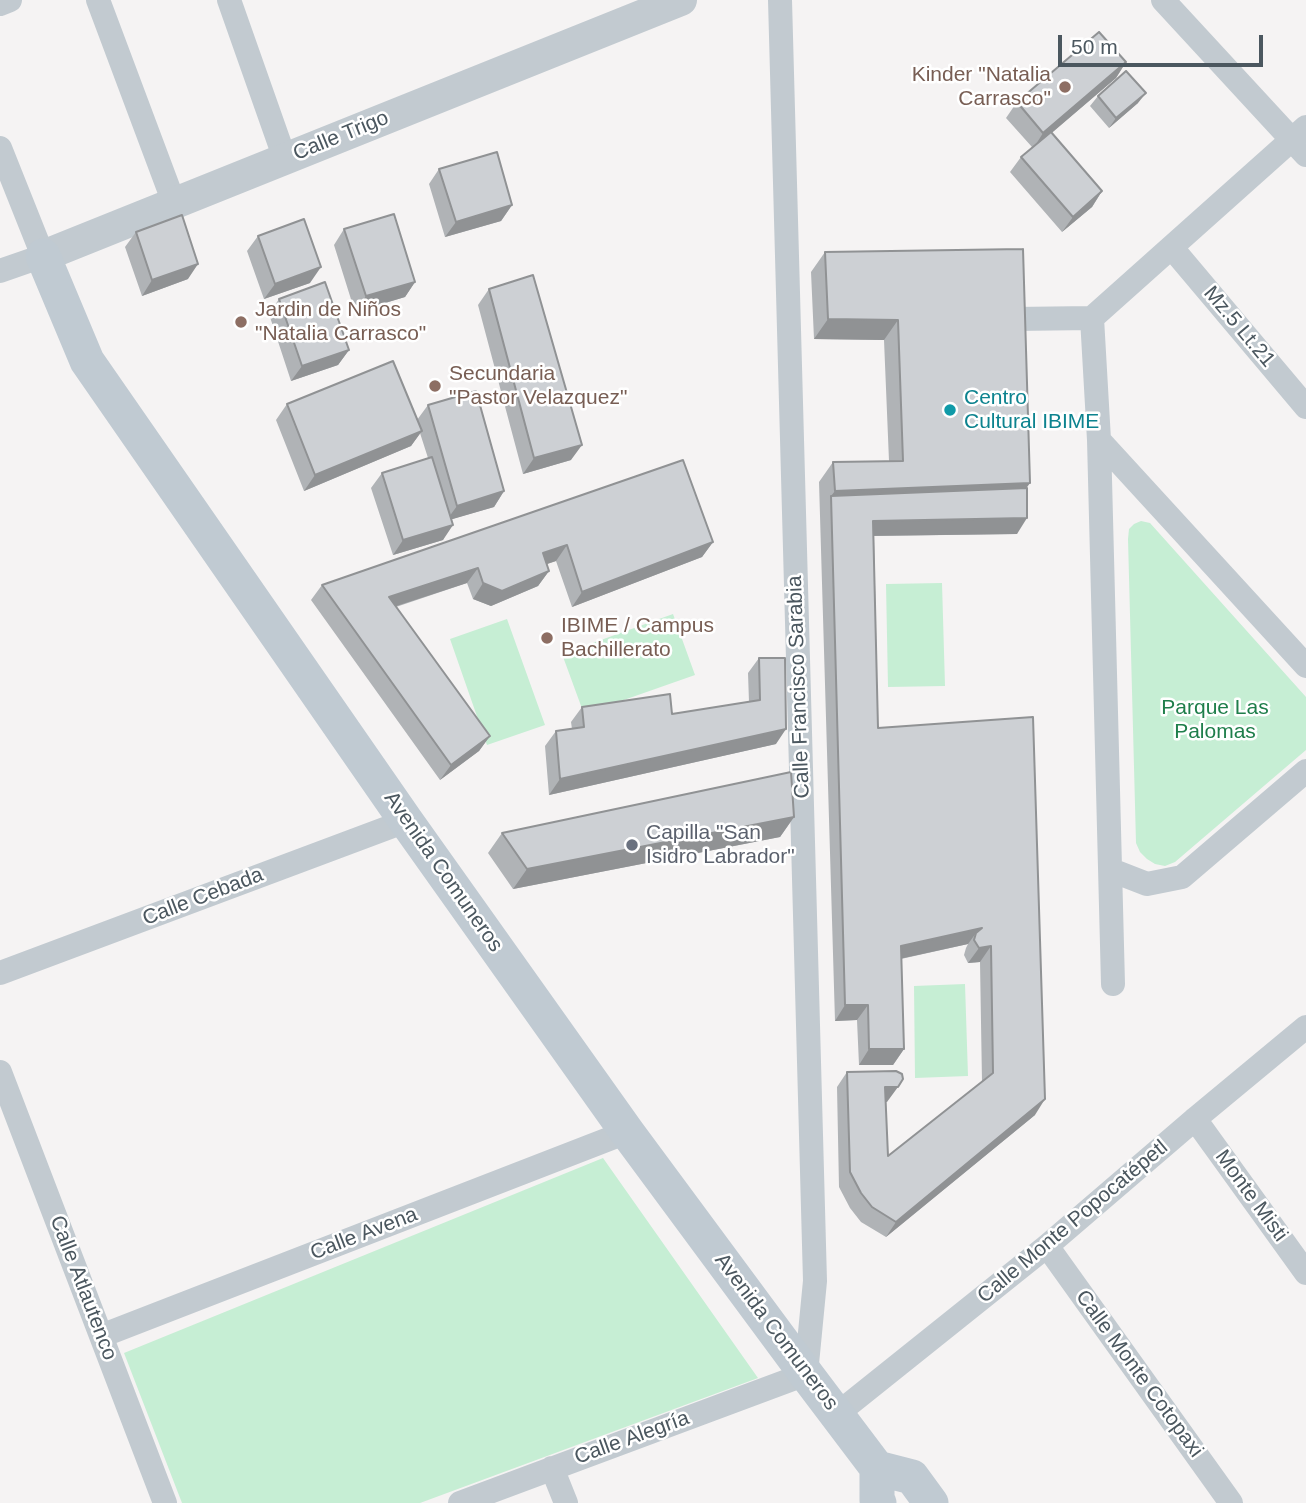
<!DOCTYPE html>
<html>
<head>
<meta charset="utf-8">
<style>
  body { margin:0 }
  #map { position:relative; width:1306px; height:1503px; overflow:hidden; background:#f5f3f3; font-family:Arial,sans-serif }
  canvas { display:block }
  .scale { position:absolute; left:1058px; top:35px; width:205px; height:32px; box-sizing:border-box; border:4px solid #4b575f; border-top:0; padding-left:9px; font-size:21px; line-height:24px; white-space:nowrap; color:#4b575f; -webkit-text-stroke:5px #fff; paint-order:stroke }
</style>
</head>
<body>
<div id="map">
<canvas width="1306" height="1503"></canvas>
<div class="scale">50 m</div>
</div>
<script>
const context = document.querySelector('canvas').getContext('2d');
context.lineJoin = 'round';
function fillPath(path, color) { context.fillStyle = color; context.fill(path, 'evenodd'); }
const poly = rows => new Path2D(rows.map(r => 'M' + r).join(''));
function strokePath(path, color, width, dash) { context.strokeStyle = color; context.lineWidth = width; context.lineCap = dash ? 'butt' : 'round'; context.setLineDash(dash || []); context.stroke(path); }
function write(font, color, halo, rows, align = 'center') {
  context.font = font + ' Arial,sans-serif'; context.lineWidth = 5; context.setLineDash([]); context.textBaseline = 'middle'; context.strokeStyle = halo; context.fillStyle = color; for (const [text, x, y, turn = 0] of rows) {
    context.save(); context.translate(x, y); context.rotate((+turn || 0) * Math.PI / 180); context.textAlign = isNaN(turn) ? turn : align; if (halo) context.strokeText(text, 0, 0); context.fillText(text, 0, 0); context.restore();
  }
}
fillPath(poly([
  [1141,521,1150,523,1306,697,1306,750,1175,862,1165,866,1155,864,1147,859,1140,852,1136,843,1128,539,1129,529,1134,524],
  [942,583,945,686,888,687,886,584],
  [673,614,695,675,584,714,562,654],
  [507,619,545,725,487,745,450,639],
  [965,984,968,1076,915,1078,914,986],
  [603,1158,758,1378,420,1503,182,1503,124,1353]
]), '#c6eed4');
strokePath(poly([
  [98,0,174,203],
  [229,0,285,159],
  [1163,0,1306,155],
  [0,4,10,0],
  [0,148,43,256,0,271],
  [1172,248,1306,407],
  [1092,318,1099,440,1113,984],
  [1014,319,1092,318,1306,127],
  [1099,440,1306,666],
  [1111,870,1147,884,1182,877,1306,771],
  [0,973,406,821],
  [0,1072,165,1503],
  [1195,1119,1306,1273],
  [1047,1246,1231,1503],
  [101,1336,627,1132],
  [837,1414,1047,1246,1195,1119,1306,1027],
  [552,1468,566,1503],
  [460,1503,806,1374,815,1281,780,0]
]), '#c2cad0', 24);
strokePath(poly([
  [43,256,681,0]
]), '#c2cad0', 32);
strokePath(poly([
  [43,256,87,361,406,821,627,1132,806,1374,877,1468],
  [877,1468,912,1477,931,1503],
  [877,1468,877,1500,879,1503]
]), '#c0cad2', 35);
fillPath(poly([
  [1126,62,1116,78,1051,133,1102,191,1092,207,1062,232,1010,172,1021,157,1032,147,1006,118,1017,102],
  [1098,96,1138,103,1109,128,1090,106],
  [439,169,512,205,501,221,445,237,429,184],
  [344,229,415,282,405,297,355,312,334,245],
  [136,232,188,279,142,296,125,247],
  [258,236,310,283,264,299,247,251],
  [1023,249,1027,488,1017,534,874,536,878,728,1033,717,1035,1115,886,1237,861,1222,850,1208,839,1187,837,1087,847,1072,887,1102,886,1102,888,1156,982,1082,980,962,968,963,964,955,966,948,968,944,901,959,904,1049,893,1065,859,1065,857,1020,835,1021,819,482,833,462,889,461,884,340,814,339,811,272,825,252],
  [489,289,571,460,523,474,478,305],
  [279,299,349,350,338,365,291,381,269,314],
  [287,404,417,420,428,405,504,491,494,507,452,519,443,540,393,555,371,488,382,473,428,458,420,433,411,446,304,491,276,420],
  [683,460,713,542,702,557,572,607,556,561,547,564,549,571,538,586,491,606,473,599,467,583,396,607,490,736,479,751,440,780,311,600,322,585],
  [759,658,776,744,549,795,545,746,556,731,572,729,571,722,582,707,672,714,749,702,748,673],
  [794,817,780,837,513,889,488,853,502,833]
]), '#b0b3b6');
fillPath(poly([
  [1126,62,1116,78,1033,149,1043,133],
  [1146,93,1138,103,1109,128,1116,118],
  [1102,191,1092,207,1062,232,1073,217],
  [512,205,501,221,445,237,456,222],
  [198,264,188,279,142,296,152,280],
  [321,267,310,283,264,299,275,284],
  [415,282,405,297,355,312,366,296],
  [828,319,898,320,884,340,814,339],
  [349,350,338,365,291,381,302,366],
  [422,431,411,446,304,491,315,475],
  [582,445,571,460,523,474,534,458],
  [1030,483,1016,503,831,496,835,491],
  [504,491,494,507,446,521,457,506],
  [1027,518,1017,534,863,536,873,521],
  [453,525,443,540,393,555,403,540],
  [713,542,702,557,572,607,582,592],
  [567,545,556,561,532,569,543,553],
  [478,568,467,583,378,612,389,597],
  [549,571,538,586,491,606,473,599,483,583],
  [786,729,776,744,549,795,560,779],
  [490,736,479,751,440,780,451,765],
  [794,817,780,837,513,889,527,869],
  [982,928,976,933,968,944,890,961,901,946],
  [991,946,980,962,968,963,979,948],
  [845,1005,868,1005,857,1020,835,1021],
  [869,1049,904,1049,893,1065,859,1065],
  [885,1087,898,1087,887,1102,874,1102],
  [1045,1099,1035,1115,886,1237,896,1222]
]), '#909294');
const building = poly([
  [1099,32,1126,62,1043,133,1017,102,1099,32],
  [1126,71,1146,93,1116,118,1098,96,1126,71],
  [1051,132,1102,191,1073,217,1021,157,1051,132],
  [497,152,512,205,456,222,439,169,497,152],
  [394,214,415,282,366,296,344,229,394,214],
  [182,215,198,264,152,280,136,232,182,215],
  [304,219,321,267,275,284,258,236,304,219],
  [1023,249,1030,483,835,491,833,462,903,461,898,320,828,319,825,252,1023,249],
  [533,275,582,445,534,458,489,289,533,275],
  [325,282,349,350,302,366,279,299,325,282],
  [393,361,422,431,315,475,287,404,393,361],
  [476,391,504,491,457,506,428,405,476,391],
  [432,457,453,525,403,540,382,473,432,457],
  [683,460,713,542,582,592,567,545,543,553,549,571,502,591,483,583,478,568,389,597,490,736,451,765,322,585,683,460],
  [1027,488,1027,518,873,521,878,728,1033,717,1045,1099,896,1222,872,1207,861,1193,850,1172,847,1072,896,1071,902,1074,903,1079,898,1087,885,1087,888,1156,993,1073,991,946,979,948,974,940,976,933,982,928,901,946,904,1049,869,1049,868,1005,845,1005,831,496,1027,488],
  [759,658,785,658,786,729,560,779,556,731,584,727,582,707,670,694,672,714,760,700,759,658],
  [791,772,794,817,527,869,502,833,791,772]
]);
fillPath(building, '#cdd0d4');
strokePath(building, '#909294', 2);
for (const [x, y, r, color] of [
  [1065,87,7,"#8d6e63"],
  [241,322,7,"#8d6e63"],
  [435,386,7,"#8d6e63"],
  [950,410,7,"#0f9aa8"],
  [547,638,7,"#8d6e63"],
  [632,845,7,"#6b7280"]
]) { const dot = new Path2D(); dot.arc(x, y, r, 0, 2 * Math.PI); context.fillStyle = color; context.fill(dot); strokePath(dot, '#fff', 2.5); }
write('21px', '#785e54', '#fff', [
  ["Kinder \"Natalia",1051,75,"right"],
  ["Carrasco\"",1051,99,"right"],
  ["Jardin de Niños",255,310],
  ["\"Natalia Carrasco\"",255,334],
  ["Secundaria",449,374],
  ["\"Pastor Velazquez\"",449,398],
  ["IBIME / Campus",561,626],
  ["Bachillerato",561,650]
], 'left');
write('21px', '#4b575f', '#fff', [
  ["Calle Trigo",341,136,-22],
  ["Mz.5 Lt.21",1239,327,50],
  ["Calle Francisco Sarabia",799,687,-92],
  ["Avenida Comuneros",443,872,55],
  ["Calle Cebada",203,897,-21],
  ["Monte Misti",1251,1196,54],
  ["Calle Monte Popocatépetl",1073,1222,-40],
  ["Calle Avena",364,1234,-21],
  ["Calle Atlautenco",83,1288,69],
  ["Avenida Comuneros",776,1332,53],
  ["Calle Monte Cotopaxi",1139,1374,54],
  ["Calle Alegría",632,1438,-20]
]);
write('21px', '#0d838f', '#fff', [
  ["Centro",964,398],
  ["Cultural IBIME",964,422]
], 'left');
write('21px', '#1f7e4b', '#fff', [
  ["Parque Las",1215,708],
  ["Palomas",1215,732]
]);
write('21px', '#5b616d', '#fff', [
  ["Capilla \"San",646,833],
  ["Isidro Labrador\"",646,857]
], 'left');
</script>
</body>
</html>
